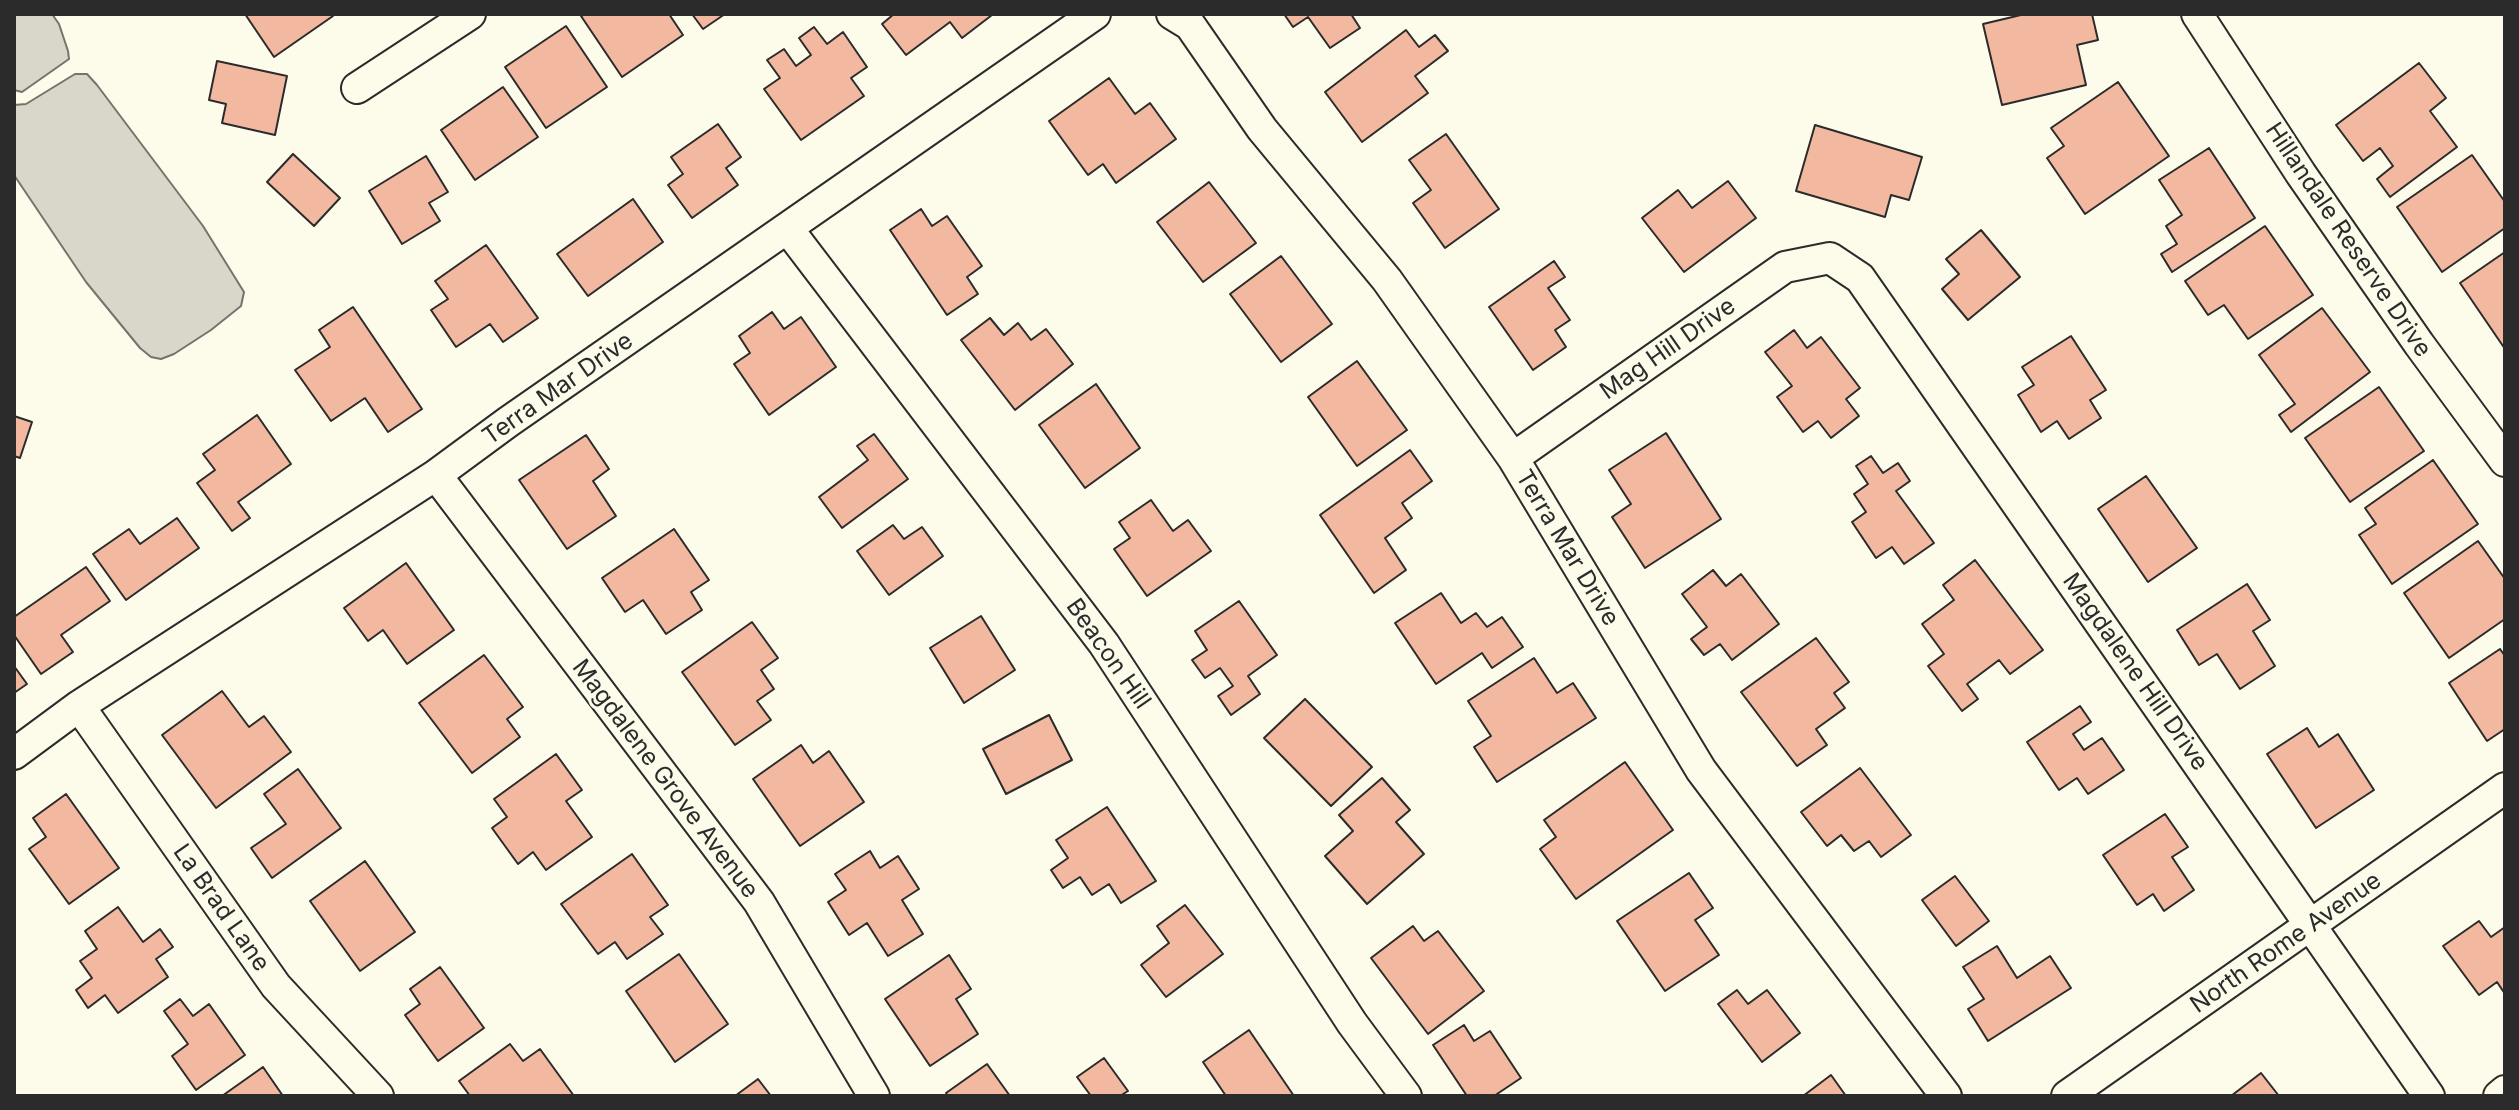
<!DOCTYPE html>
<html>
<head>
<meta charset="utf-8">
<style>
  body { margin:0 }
  #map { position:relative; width:2519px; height:1110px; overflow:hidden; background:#fdfbea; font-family:Inter,sans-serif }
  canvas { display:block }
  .frame { position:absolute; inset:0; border:16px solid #2b2b2b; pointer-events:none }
</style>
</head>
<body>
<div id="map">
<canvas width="2519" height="1110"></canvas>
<div class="frame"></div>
</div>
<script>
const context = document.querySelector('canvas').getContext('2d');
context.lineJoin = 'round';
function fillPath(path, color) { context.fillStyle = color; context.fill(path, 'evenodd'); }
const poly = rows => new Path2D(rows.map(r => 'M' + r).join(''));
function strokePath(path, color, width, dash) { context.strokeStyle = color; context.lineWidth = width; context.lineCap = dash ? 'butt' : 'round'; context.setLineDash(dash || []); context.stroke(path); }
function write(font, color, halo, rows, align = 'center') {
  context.font = font + ' Inter,sans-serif'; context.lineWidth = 6; context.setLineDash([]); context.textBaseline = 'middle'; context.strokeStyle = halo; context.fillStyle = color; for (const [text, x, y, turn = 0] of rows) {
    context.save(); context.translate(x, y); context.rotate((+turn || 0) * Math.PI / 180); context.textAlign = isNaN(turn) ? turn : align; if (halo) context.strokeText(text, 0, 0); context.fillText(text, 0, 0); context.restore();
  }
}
const water = poly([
  [14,14,52,14,59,24,68,51,69,59,22,92,14,90,14,14],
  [75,74,87,74,97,85,203,226,244,292,241,306,211,330,174,354,161,359,151,357,140,348,86,282,14,175,14,105,26,104,75,74]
]);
fillPath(water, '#d8d7c9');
strokePath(water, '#74746e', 2);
const building = poly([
  [245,14,332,14,333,16,274,57,245,14],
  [585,14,669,14,683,35,622,77,581,16,585,14],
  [692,14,725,14,703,29,692,14],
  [894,14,991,14,992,15,962,38,950,22,906,55,882,24,894,14],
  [1284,14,1351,14,1360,28,1330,48,1308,17,1293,27,1284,14],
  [2025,14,2092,14,2098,40,2077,45,2086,85,2002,105,1983,24,2025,14],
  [566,26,607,87,546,128,505,67,566,26],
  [814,27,827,44,843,32,867,67,851,78,864,96,801,140,764,89,780,78,767,60,784,49,796,66,811,55,799,38,814,27],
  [1406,30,1419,47,1435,35,1448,51,1415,76,1428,93,1362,142,1325,92,1406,30],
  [217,61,287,76,275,135,222,123,226,104,209,100,217,61],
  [2419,63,2446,98,2430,111,2457,147,2390,197,2377,179,2393,166,2380,148,2363,161,2336,125,2419,63],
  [1109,78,1135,114,1150,103,1176,139,1116,183,1103,164,1088,175,1049,121,1109,78],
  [2118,82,2169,156,2085,214,2047,158,2064,146,2051,128,2118,82],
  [503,87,538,137,475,180,441,130,503,87],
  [718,124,741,157,726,168,738,185,692,218,668,185,683,174,671,157,718,124],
  [1815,125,1922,157,1909,200,1891,195,1885,217,1796,191,1815,125],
  [1446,134,1499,209,1445,248,1413,203,1431,190,1409,160,1446,134],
  [2209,148,2255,218,2172,272,2161,254,2177,244,2166,226,2182,215,2159,180,2209,148],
  [293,154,340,198,314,226,267,182,293,154],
  [2472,155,2505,202,2505,228,2442,272,2397,207,2472,155],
  [426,156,448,192,429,203,440,221,402,244,369,191,426,156],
  [1728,181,1756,218,1684,272,1642,218,1678,190,1692,208,1728,181],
  [1209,182,1256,243,1203,282,1157,222,1209,182],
  [633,199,663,242,588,296,557,254,633,199],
  [921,209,932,226,947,216,982,266,967,277,978,294,947,315,890,230,921,209],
  [2265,226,2313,295,2248,339,2224,305,2208,315,2185,281,2265,226],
  [1981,230,2020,277,1968,320,1942,289,1959,274,1946,259,1981,230],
  [486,245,538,318,503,342,490,324,456,347,431,310,448,299,435,281,486,245],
  [2505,252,2505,349,2460,283,2505,252],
  [1281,256,1332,324,1281,362,1230,294,1281,256],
  [1554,261,1565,277,1548,288,1570,320,1555,330,1566,347,1533,370,1489,307,1554,261],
  [353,307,422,409,388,432,365,398,331,421,295,370,330,347,319,330,353,307],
  [2322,308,2370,372,2291,432,2279,415,2295,404,2259,355,2322,308],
  [772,312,784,329,801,317,836,367,769,415,734,364,750,353,739,336,772,312],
  [990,318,1004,335,1018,323,1031,340,1046,329,1073,364,1015,410,961,340,990,318],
  [1794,330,1807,348,1821,337,1860,388,1846,399,1859,416,1831,438,1818,421,1803,432,1777,397,1792,386,1765,352,1794,330],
  [2071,336,2106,390,2090,400,2101,418,2069,439,2057,421,2041,432,2018,395,2034,385,2022,367,2071,336],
  [1357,361,1407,430,1357,466,1308,397,1357,361],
  [1096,384,1140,448,1085,488,1039,425,1096,384],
  [2379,387,2424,451,2350,502,2305,438,2379,387],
  [257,415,291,464,238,502,250,518,232,531,197,483,215,470,203,454,257,415],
  [14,416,32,422,20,458,14,456,14,416],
  [1666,433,1721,519,1645,568,1612,517,1631,504,1609,470,1666,433],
  [874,434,908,479,842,528,819,497,868,460,857,446,874,434],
  [586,435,609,469,593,481,616,516,567,549,519,480,586,435],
  [1410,450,1432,481,1402,503,1412,518,1385,538,1406,570,1374,593,1320,515,1410,450],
  [1871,456,1883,473,1898,463,1910,481,1896,491,1934,543,1904,564,1892,547,1876,558,1852,522,1866,512,1854,494,1868,484,1856,466,1871,456],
  [2433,460,2478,524,2392,584,2359,535,2376,524,2365,508,2433,460],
  [2146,476,2197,548,2148,582,2098,509,2146,476],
  [1151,500,1173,531,1188,520,1211,551,1147,596,1114,549,1130,538,1119,522,1151,500],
  [177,518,199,548,126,600,93,554,129,529,140,544,177,518],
  [893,525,904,539,922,527,943,556,889,595,857,551,893,525],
  [674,529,709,580,691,592,702,610,666,634,643,600,625,612,602,578,674,529],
  [2478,541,2505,579,2505,619,2449,658,2404,593,2478,541],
  [1975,560,2043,650,2010,674,1999,660,1967,684,1978,699,1962,711,1928,666,1944,654,1922,624,1954,600,1943,585,1975,560],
  [406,563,454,630,407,664,383,630,368,641,344,608,406,563],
  [86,567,110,601,61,635,73,652,41,674,14,635,14,617,86,567],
  [1713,570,1726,586,1741,574,1779,624,1732,660,1720,644,1704,655,1691,639,1707,627,1682,594,1713,570],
  [2247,584,2270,620,2253,631,2275,666,2240,689,2217,654,2199,665,2177,630,2247,584],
  [1441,593,1461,623,1476,613,1487,627,1502,617,1523,647,1492,668,1482,653,1436,684,1395,623,1441,593],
  [1239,601,1277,655,1248,676,1260,694,1231,715,1218,696,1233,686,1220,668,1205,678,1192,660,1207,650,1195,631,1239,601],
  [981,616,1015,670,964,703,930,648,981,616],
  [752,622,778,658,761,670,774,689,757,701,771,720,735,745,682,672,752,622],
  [1816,638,1849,682,1834,693,1845,708,1816,729,1827,745,1797,766,1741,692,1816,638],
  [2500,649,2505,656,2505,729,2487,741,2449,683,2500,649],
  [484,655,523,707,507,719,520,737,472,773,419,703,484,655],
  [1534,658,1557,693,1573,683,1596,718,1497,782,1474,747,1491,736,1468,701,1534,658],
  [14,666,27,684,14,693,14,666],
  [222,691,249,727,264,716,291,752,216,808,162,735,222,691],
  [1305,699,1372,767,1331,806,1264,738,1305,699],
  [2080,706,2091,722,2073,734,2084,750,2102,738,2124,770,2088,794,2077,778,2059,790,2027,742,2080,706],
  [1049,715,1072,760,1006,794,983,749,1049,715],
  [2307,728,2319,747,2338,734,2374,790,2316,828,2267,754,2307,728],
  [801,745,813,763,829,751,864,802,800,846,753,779,801,745],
  [556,754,582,790,566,801,592,837,546,870,533,852,518,864,492,828,507,817,494,799,556,754],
  [1625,762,1673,830,1576,899,1540,849,1556,837,1544,820,1625,762],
  [1860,768,1911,835,1881,857,1869,841,1854,851,1841,835,1827,846,1801,812,1860,768],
  [298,769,341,828,272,878,251,848,286,824,264,794,298,769],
  [1382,778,1410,810,1396,822,1424,854,1367,904,1325,856,1353,831,1339,815,1382,778],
  [66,794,119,868,69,904,29,849,46,837,33,818,66,794],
  [1107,807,1156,881,1121,903,1109,884,1092,895,1080,877,1063,888,1051,870,1068,858,1056,840,1107,807],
  [2165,814,2188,847,2172,857,2194,890,2164,911,2153,894,2137,905,2103,855,2165,814],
  [870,851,880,868,898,856,919,889,902,900,923,934,888,956,867,923,849,935,828,902,846,890,835,874,870,851],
  [632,854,668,905,650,917,663,934,627,959,615,942,598,954,561,904,632,854],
  [365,861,415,932,360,971,310,901,365,861],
  [1689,873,1713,908,1695,920,1719,955,1665,991,1617,921,1689,873],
  [1955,876,1989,921,1956,946,1922,900,1955,876],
  [1185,905,1223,954,1166,997,1141,965,1169,943,1157,926,1185,905],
  [118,907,143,942,160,929,173,947,156,959,168,977,118,1013,105,995,88,1008,76,990,92,978,80,961,97,949,85,931,118,907],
  [2479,921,2491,937,2505,927,2505,994,2497,982,2479,995,2443,946,2479,921],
  [1413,926,1424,941,1438,931,1484,991,1428,1034,1371,958,1413,926],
  [1997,946,2017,978,2050,956,2071,988,1988,1041,1968,1009,1984,999,1963,967,1997,946],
  [679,954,728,1024,675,1062,626,991,679,954],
  [949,955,971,989,956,999,978,1034,930,1066,885,999,949,955],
  [440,967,484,1028,438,1061,405,1015,420,1004,410,989,440,967],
  [1737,990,1748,1004,1767,990,1800,1033,1762,1062,1718,1004,1737,990],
  [180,999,193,1016,209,1004,245,1055,196,1090,172,1056,188,1044,164,1011,180,999],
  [1464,1025,1474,1041,1490,1031,1521,1078,1494,1096,1467,1096,1433,1045,1464,1025],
  [1249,1030,1294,1096,1226,1096,1203,1062,1249,1030],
  [510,1044,523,1061,540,1049,574,1096,470,1096,459,1081,510,1044],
  [1104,1058,1128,1091,1120,1096,1091,1096,1077,1077,1104,1058],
  [987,1064,1010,1096,948,1096,946,1093,987,1064],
  [263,1067,283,1096,222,1096,263,1067],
  [2261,1073,2279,1096,2231,1096,2261,1073],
  [1831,1075,1846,1096,1803,1096,1831,1075],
  [758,1079,771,1096,735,1096,758,1079]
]);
fillPath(building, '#f2b8a0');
strokePath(building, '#2b2b2b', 2);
const minor = poly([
  [1172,14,1190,25,1262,129,1387,280,1513,458,1701,770,1946,1096],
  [2197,14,2301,174,2419,344,2505,461],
  [357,88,470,14],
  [788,229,1104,644,1352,1023,1406,1096],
  [1513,458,1785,267,1830,258,1860,278,2429,1096],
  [436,475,759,902,874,1096],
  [79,706,276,986,378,1096],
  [14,754,79,706,436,475,508,422,1095,14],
  [2067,1096,2505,788],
  [2499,1096,2505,1091]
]);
strokePath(minor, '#2b2b2b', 34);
strokePath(minor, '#fdfbea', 30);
write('24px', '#2b2b2b', '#fdfbea', [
  ["Hillandale Reserve Drive",2348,240,56],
  ["Mag Hill Drive",1668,349,-35],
  ["Terra Mar Drive",558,389,-35],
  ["Terra Mar Drive",1567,548,59],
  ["Beacon Hill",1108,654,55],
  ["Magdalene Hill Drive",2135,672,55],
  ["Magdalene Grove Avenue",665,779,53],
  ["La Brad Lane",221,908,55],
  ["North Rome Avenue",2286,943,-35]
]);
</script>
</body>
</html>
